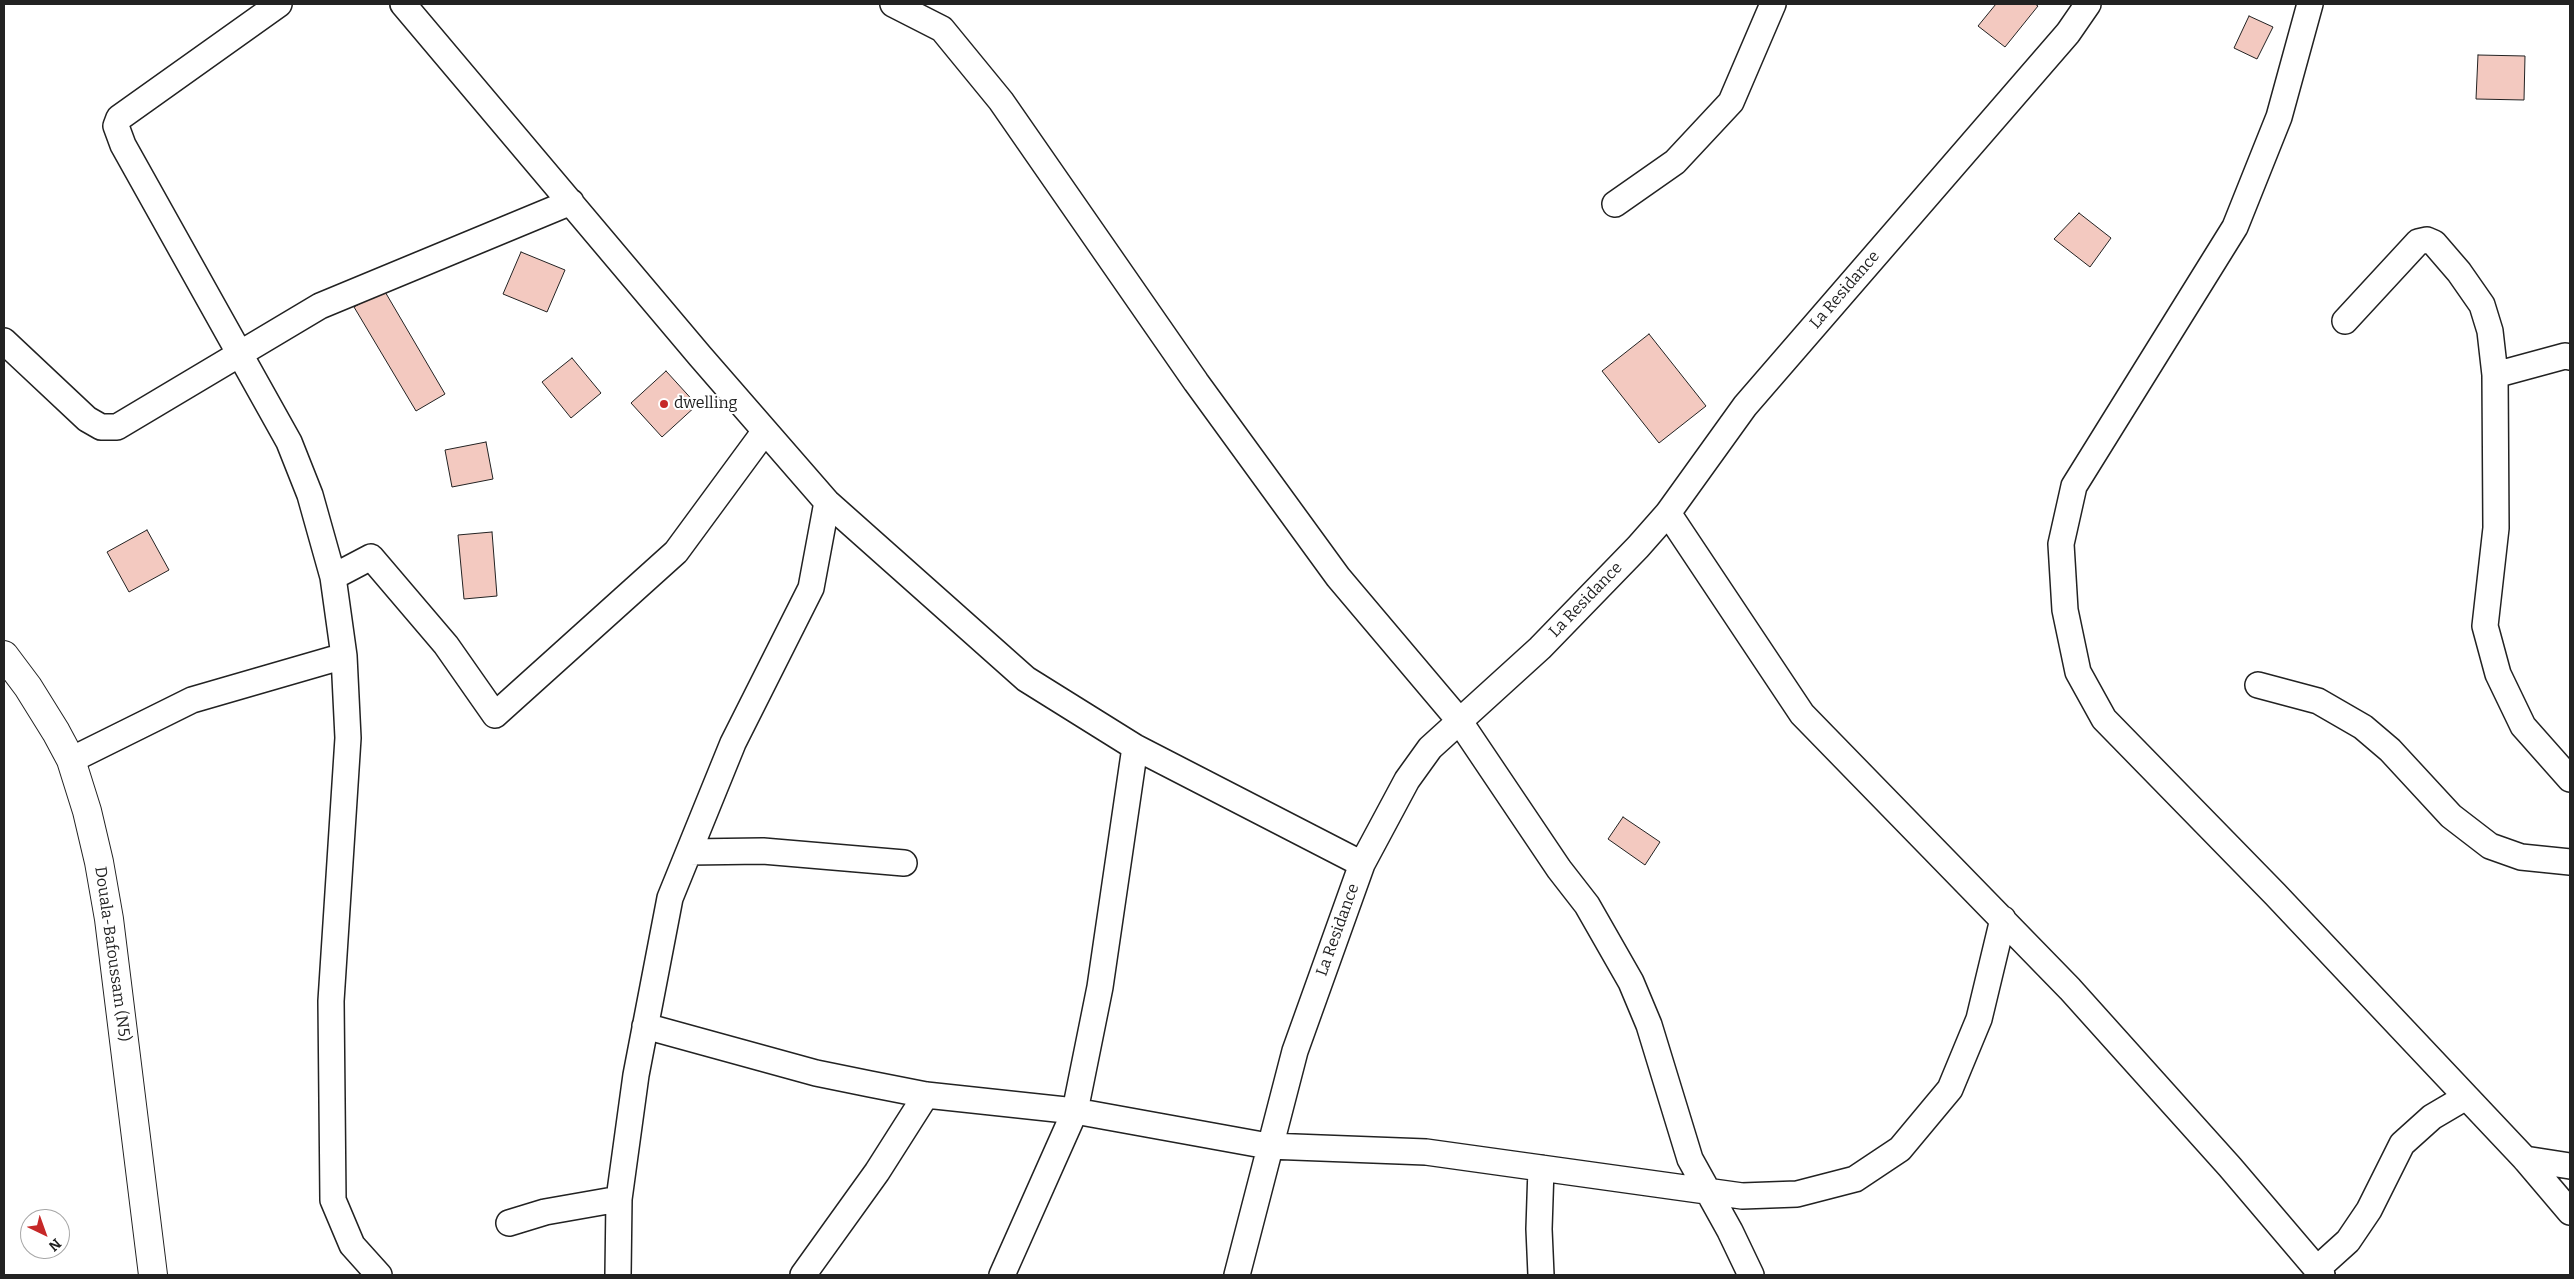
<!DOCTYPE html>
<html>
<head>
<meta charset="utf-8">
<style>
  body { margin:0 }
  #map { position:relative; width:2574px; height:1279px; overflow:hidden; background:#fff; font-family:Bitter,serif }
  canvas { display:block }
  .frame { position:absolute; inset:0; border:5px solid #222; pointer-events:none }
  .north { position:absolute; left:20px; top:1209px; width:50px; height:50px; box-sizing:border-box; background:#fff; border:1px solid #a7a7a7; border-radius:50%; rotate:138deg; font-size:14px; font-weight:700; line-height:20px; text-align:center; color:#222 }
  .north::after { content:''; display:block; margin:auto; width:18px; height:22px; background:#c62828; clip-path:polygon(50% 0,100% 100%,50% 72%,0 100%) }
</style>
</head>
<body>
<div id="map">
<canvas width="2574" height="1279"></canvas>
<div class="frame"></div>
<div class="north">N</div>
</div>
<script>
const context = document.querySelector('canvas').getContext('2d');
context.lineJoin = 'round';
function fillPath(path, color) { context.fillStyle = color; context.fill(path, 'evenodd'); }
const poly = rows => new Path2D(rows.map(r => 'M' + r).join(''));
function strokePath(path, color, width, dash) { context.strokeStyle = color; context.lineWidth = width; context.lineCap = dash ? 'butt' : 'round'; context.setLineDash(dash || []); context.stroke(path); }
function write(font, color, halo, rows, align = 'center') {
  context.font = font + ' Bitter,serif'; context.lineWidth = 4; context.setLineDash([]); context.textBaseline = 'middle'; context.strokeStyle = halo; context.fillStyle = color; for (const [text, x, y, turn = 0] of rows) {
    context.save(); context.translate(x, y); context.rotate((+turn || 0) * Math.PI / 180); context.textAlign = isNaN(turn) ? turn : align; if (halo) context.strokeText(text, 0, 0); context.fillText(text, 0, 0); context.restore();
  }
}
const building = poly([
  [1996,4,2035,4,2038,6,2005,47,1978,26,1996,4],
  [2249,16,2273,27,2257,59,2234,48,2249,16],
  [2478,55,2525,56,2524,100,2476,99,2478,55],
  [2079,213,2111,238,2090,267,2054,239,2079,213],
  [521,252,565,270,547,312,503,294,521,252],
  [384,290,445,394,416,411,354,307,384,290],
  [1649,334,1706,406,1659,443,1602,371,1649,334],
  [572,358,601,393,571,418,542,382,572,358],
  [666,371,697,405,662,437,631,403,666,371],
  [486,442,493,479,452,487,445,450,486,442],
  [147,530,169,570,129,592,107,552,147,530],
  [492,532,497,596,464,599,458,535,492,532],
  [1623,817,1660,842,1645,865,1608,839,1623,817]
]);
fillPath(building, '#f3c9c0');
strokePath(building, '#222', 1);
const minor = poly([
  [279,4,119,118,116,126,123,145,289,442,310,495,333,577,344,656,348,738,331,1001,333,1200,352,1245,379,1275],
  [403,4,700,356,827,502,1026,679,1135,747,1362,864],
  [893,4,942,29,1001,101,1196,382,1338,577,1458,719,1559,869,1587,905,1631,982,1649,1025,1690,1159,1730,1231,1751,1275],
  [2310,4,2279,117,2235,227,2074,486,2061,544,2065,610,2078,672,2104,719,2275,894,2525,1159,2570,1212],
  [1615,204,1675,162,1731,102,1773,4],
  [2345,321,2418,242,2427,240,2434,243,2459,272,2482,305,2490,331,2495,375,2496,528,2485,626,2498,674,2523,726,2570,779],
  [4,341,87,419,101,427,117,427,320,306,571,202],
  [2495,375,2565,356,2570,357],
  [1668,513,1802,714,2070,989,2230,1167,2322,1275],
  [333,577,371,557,446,645,495,715,676,552,765,431],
  [2258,685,2318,701,2363,727,2390,750,2451,816,2490,846,2521,857,2570,862],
  [71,760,192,700,344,656],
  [689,852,763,851,904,863],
  [645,1026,816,1073,870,1084,926,1095,1075,1111,1268,1146,1426,1152,1742,1196,1797,1194,1855,1179,1900,1149,1950,1089,1979,1019,2003,919],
  [2525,1159,2570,1166],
  [509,1223,545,1212,619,1199],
  [2317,1269,2348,1241,2369,1210,2402,1144,2432,1117,2466,1097],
  [618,1275,619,1199,636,1075,670,898,733,743,811,588,827,502],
  [803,1275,877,1172,926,1095],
  [1002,1275,1075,1111,1100,987,1135,747],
  [1237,1275,1295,1051,1362,864,1407,780,1430,748,1540,648,1638,547,1668,513,1745,406,2068,33,2088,4],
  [1541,1275,1539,1229,1541,1168]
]);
const highway = poly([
  [4,655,28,687,56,732,71,760,87,811,99,862,109,919,153,1275]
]);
strokePath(minor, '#222', 28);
strokePath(highway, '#222', 30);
strokePath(minor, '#fff', 25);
strokePath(highway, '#fff', 28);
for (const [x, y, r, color] of [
  [664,404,5,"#c62828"]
]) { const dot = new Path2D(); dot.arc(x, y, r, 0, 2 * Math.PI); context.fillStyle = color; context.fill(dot); strokePath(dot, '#fff', 2); }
write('16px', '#222', '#fff', [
  ["La Residance",1845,290,-49],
  ["La Residance",1586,600,-46],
  ["La Residance",1338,930,-70],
  ["Douala-Bafoussam (N5)",112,954,82]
]);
write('16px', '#222', '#fff', [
  ["dwelling",674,404]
], 'left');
</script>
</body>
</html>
